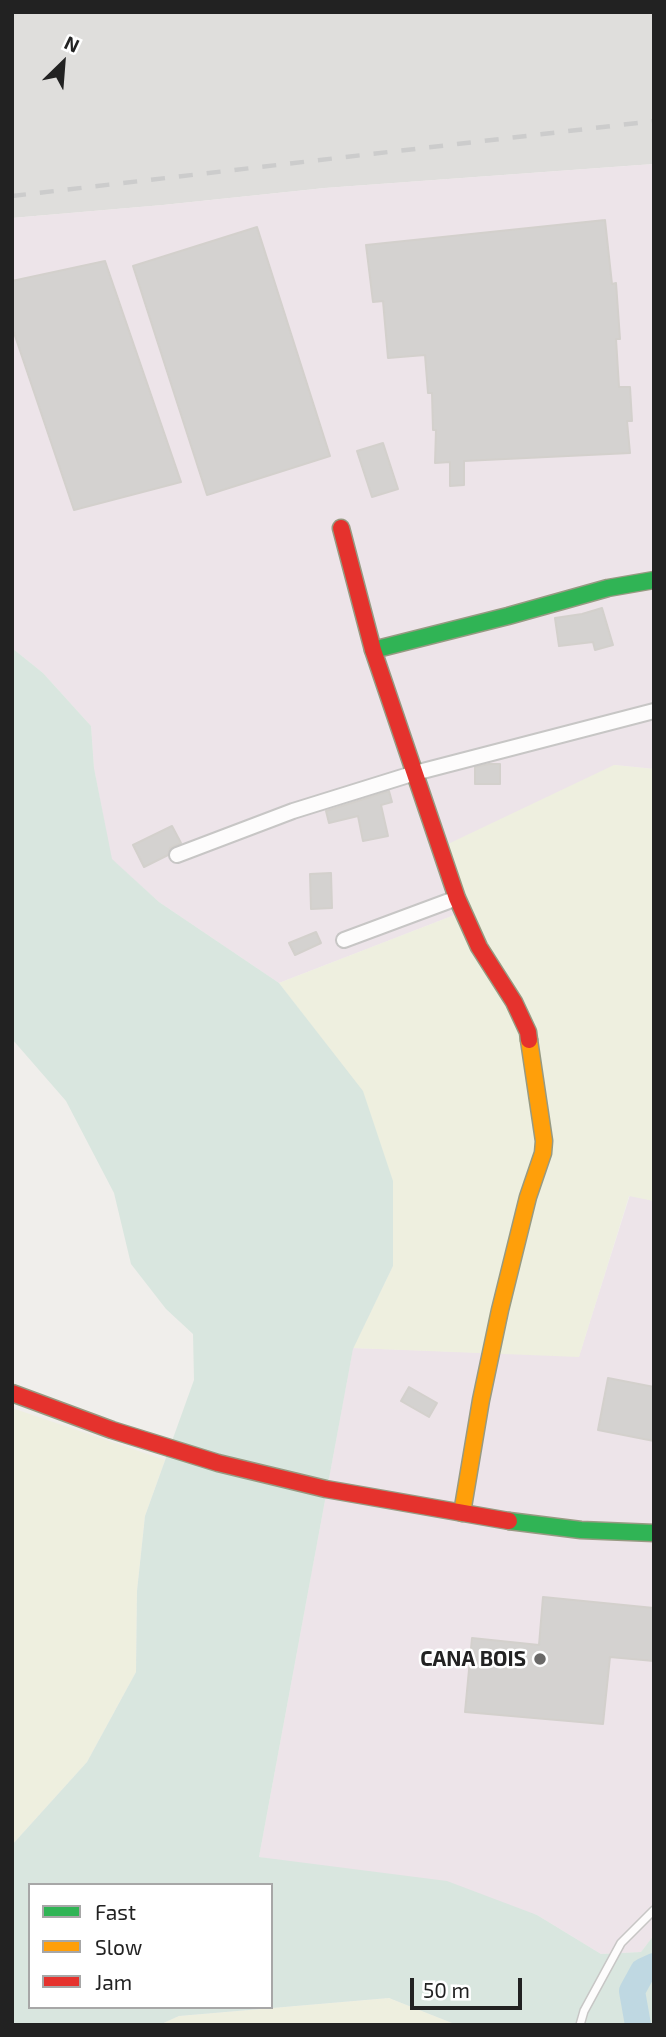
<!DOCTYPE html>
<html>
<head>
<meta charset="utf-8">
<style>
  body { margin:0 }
  #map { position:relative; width:666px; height:2037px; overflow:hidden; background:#f0eeeb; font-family:"Exo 2",sans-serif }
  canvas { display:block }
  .frame { position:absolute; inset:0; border:14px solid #222; pointer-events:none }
  .legend { position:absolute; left:28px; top:1883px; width:245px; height:126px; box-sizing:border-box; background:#fff; border:2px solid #a7a7a7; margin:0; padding:9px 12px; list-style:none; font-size:21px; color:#222 }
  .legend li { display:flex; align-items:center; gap:14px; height:35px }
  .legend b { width:35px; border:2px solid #a7a7a7 }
  .north { position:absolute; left:28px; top:28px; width:70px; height:70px; -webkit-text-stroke:5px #fff; paint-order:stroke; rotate:25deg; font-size:19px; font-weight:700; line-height:28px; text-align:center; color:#222 }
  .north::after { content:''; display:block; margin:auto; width:24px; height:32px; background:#222; clip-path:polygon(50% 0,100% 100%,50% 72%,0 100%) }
  .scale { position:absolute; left:410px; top:1978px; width:112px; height:32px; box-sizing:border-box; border:4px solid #222; border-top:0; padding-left:9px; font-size:21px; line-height:24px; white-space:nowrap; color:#222; -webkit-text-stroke:5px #fff; paint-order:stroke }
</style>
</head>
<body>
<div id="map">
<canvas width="666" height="2037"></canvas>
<div class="frame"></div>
<ul class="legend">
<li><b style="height:9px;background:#30b455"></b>Fast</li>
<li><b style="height:9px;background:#ff9f0a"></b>Slow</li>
<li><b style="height:9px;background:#e5322d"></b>Jam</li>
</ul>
<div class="north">N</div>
<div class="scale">50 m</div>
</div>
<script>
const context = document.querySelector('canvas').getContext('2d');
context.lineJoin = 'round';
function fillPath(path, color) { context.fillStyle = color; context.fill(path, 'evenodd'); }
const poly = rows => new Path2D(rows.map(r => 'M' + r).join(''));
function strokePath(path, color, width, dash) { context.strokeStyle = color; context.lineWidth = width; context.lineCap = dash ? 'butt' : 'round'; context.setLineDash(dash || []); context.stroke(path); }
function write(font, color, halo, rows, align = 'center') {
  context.font = font + ' "Exo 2",sans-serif'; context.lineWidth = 5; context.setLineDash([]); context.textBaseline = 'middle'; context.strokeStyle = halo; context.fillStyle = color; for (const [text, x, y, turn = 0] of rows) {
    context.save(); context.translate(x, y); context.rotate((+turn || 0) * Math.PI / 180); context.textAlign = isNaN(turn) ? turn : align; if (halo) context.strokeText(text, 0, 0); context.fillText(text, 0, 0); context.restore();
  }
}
fillPath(poly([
  [12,12,654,12,654,164,325,188,163,205,12,218]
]), '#dfdedc');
fillPath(poly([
  [654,164,654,769,614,765,470,909,279,983,159,902,111,859,94,768,91,726,43,673,12,648,12,218,163,205,325,188],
  [630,1195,654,1201,654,1935,641,1952,601,1954,537,1915,259,1857,353,1348,579,1356]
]), '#ede4e9');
fillPath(poly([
  [614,765,654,769,654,1201,629,1196,579,1357,353,1348,393,1266,327,1046,279,983,470,909,448,844],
  [12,1408,165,1460,145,1516,137,1591,136,1672,87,1762,12,1845],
  [389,1998,457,2025,159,2025,179,2016]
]), '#eeefdf');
fillPath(poly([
  [12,648,43,673,91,726,94,768,112,859,159,902,279,983,363,1091,393,1181,393,1266,353,1349,259,1857,447,1881,537,1915,601,1954,641,1952,654,1935,654,2025,457,2025,389,1998,179,2016,159,2025,12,2025,12,1845,87,1762,136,1672,137,1591,145,1516,194,1380,193,1334,166,1309,131,1264,114,1193,66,1101,12,1039],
  [30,1885,271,1885,271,2007,30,2007]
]), '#d9e6df');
strokePath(poly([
  [638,2025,632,1991,643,1971,654,1966]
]), '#bfd8e2', 26);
const building = poly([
  [605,220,612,284,616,283,620,339,616,339,619,387,630,387,632,421,627,421,630,453,464,461,464,485,450,486,450,462,435,463,436,430,433,430,432,393,428,393,425,355,388,358,383,301,373,302,366,245,605,220],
  [257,227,330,456,207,495,133,266,257,227],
  [105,261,181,482,74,510,12,327,12,281,105,261],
  [383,443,398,489,372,497,357,451,383,443],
  [602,608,613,645,595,650,593,642,559,646,555,618,582,614,602,608],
  [489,764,500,764,500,784,475,784,475,767,489,764],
  [389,791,392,802,381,805,388,836,363,841,358,816,329,823,326,811,389,791],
  [172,826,181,843,170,848,168,855,144,867,133,845,172,826],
  [331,873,332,908,311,909,310,874,331,873],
  [316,932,321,943,295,955,289,943,316,932],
  [608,1378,654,1387,654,1441,598,1430,608,1378],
  [409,1387,437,1403,429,1417,401,1401,409,1387],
  [543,1597,654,1608,654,1661,610,1657,603,1724,465,1712,472,1638,539,1645,543,1597]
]);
fillPath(building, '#d4d2d0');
strokePath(building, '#d3d0cc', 2);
const lane = poly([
  [580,2025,584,2011,621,1943,654,1910]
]);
const street = poly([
  [177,855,293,811,415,773,654,711],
  [344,940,457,898]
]);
const fast = poly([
  [373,650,508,616,608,588,654,580],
  [509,1521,581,1530,654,1533]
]);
const slow = poly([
  [462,1513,481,1400,500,1310,528,1197,543,1153,544,1141,529,1040]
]);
const jam = poly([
  [341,528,373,650,457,898,479,947,514,1002,528,1032,529,1040],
  [12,1393,112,1430,218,1463,326,1489,509,1521]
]);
strokePath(lane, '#c7c6c5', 10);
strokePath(street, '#c7c6c5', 18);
strokePath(fast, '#979a82', 19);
strokePath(slow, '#979a82', 19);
strokePath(jam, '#979a82', 19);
strokePath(lane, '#fdfcfc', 7);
strokePath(street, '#fdfcfc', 14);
strokePath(fast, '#30b455', 16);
strokePath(slow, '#ff9f0a', 16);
strokePath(jam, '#e5322d', 16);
strokePath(poly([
  [12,196,654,121]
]), '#ccc', 4.5, [14, 14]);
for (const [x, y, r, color] of [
  [540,1659,7,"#6a6968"]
]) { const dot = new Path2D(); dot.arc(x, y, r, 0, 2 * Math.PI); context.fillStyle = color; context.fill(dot); strokePath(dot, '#fff', 2.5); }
write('bold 21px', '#222', '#fff', [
  ["CANA BOIS",526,1659]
], 'right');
</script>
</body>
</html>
